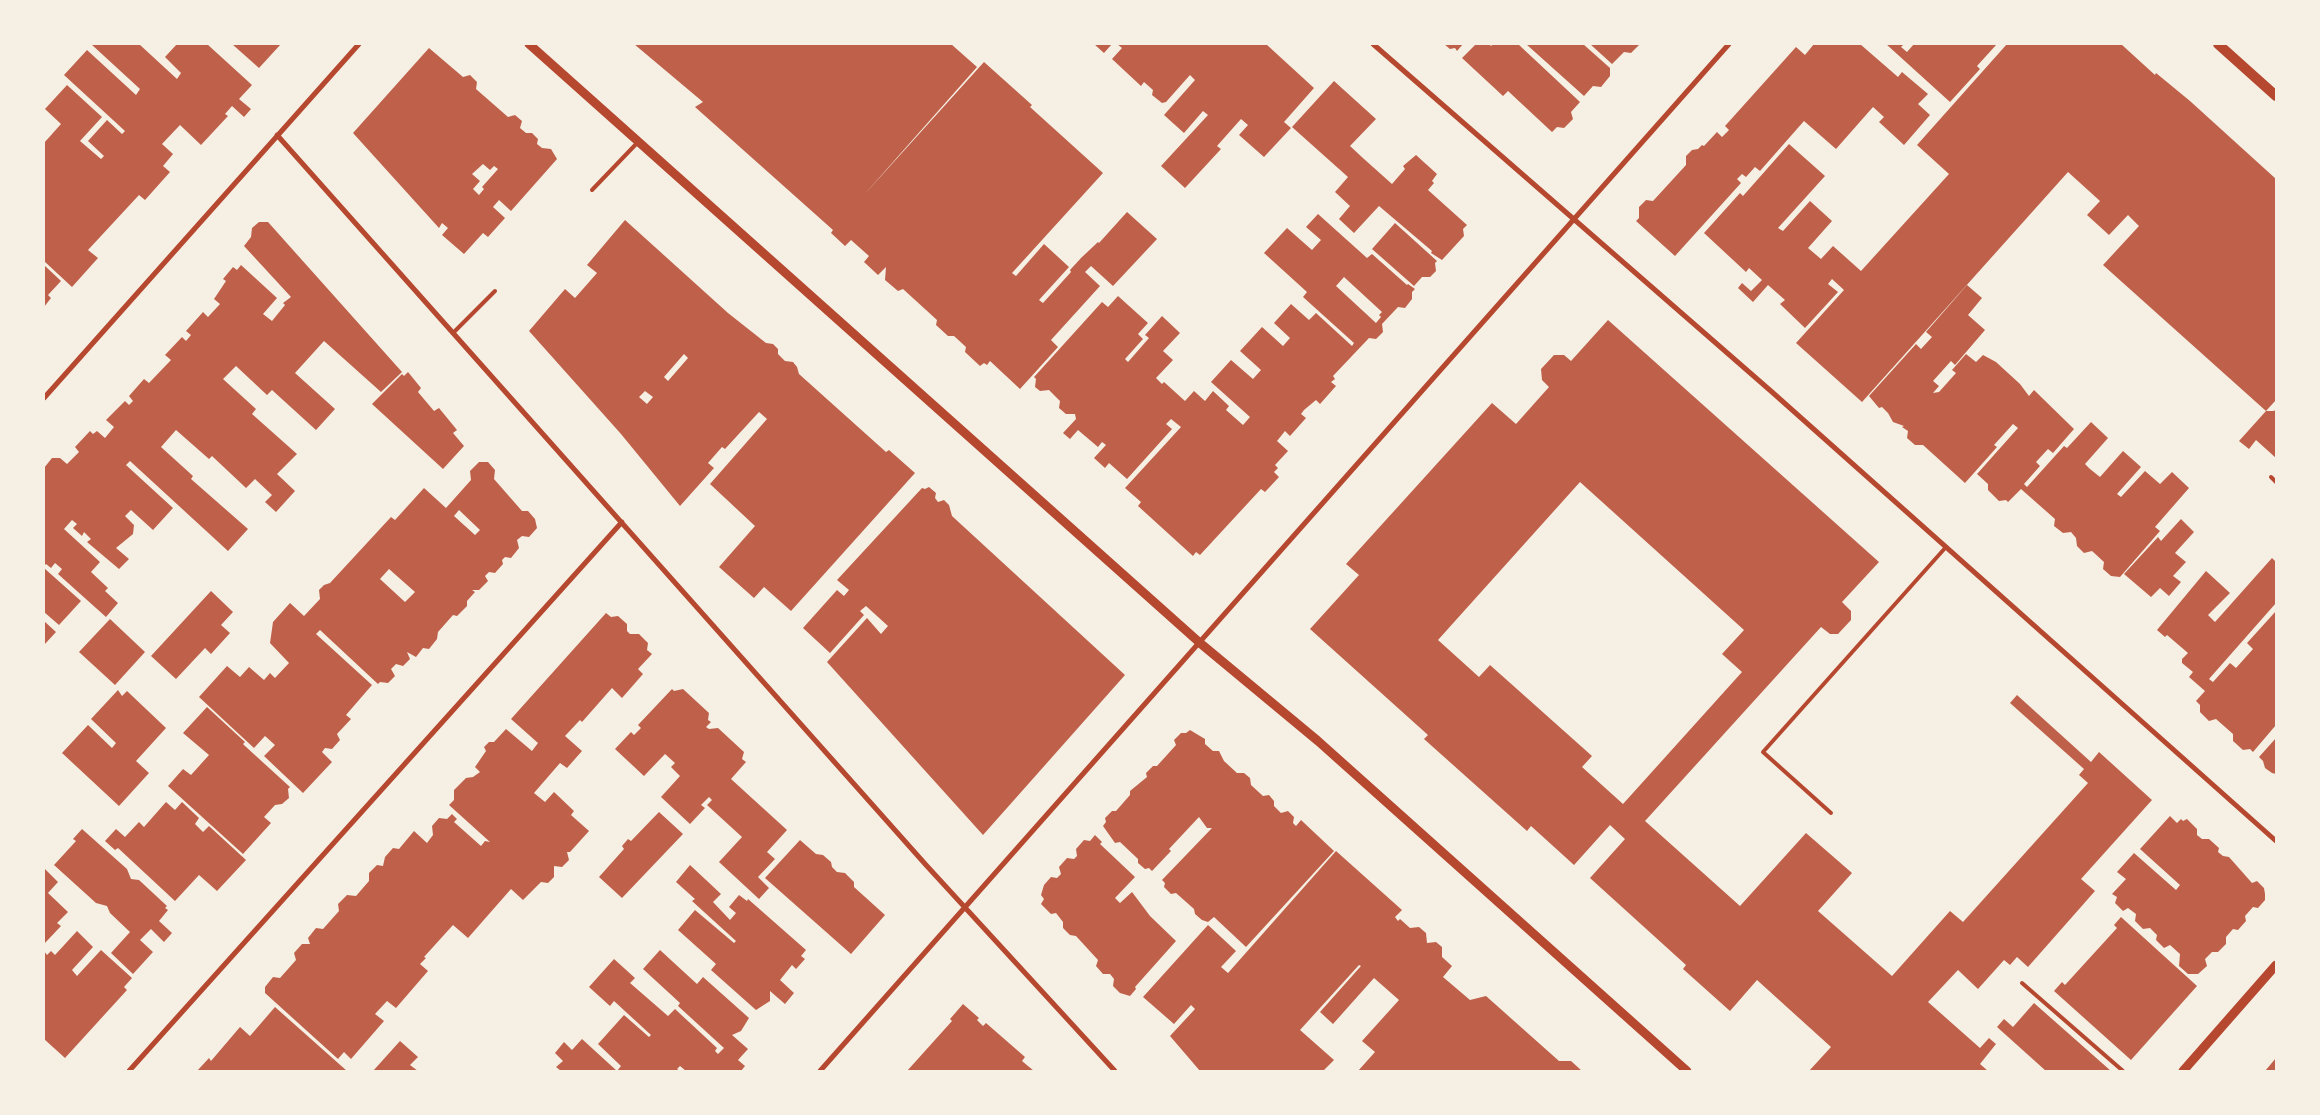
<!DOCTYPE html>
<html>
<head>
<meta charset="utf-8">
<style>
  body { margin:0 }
  #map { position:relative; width:2320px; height:1115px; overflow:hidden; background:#f6efe4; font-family:"Noto Sans",sans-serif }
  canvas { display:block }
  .frame { position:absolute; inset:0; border:45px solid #f6efe4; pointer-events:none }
</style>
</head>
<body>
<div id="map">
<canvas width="2320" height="1115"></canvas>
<div class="frame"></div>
</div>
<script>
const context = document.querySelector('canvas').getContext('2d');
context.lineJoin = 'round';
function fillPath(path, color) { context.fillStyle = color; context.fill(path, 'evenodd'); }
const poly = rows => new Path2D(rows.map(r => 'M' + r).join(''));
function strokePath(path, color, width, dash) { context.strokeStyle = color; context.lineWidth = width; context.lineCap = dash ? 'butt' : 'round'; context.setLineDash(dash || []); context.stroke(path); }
fillPath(poly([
  [91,44,139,44,177,79,181,73,165,57,177,44,207,44,252,85,239,99,251,109,244,117,232,106,225,114,228,116,201,145,180,125,162,144,173,154,163,166,170,172,145,200,139,195,88,250,98,258,72,287,44,261,44,143,61,124,45,109,67,85,102,117,80,141,101,159,104,156,88,141,107,120,122,134,125,131,64,75,87,50,136,95,140,89],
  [232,44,281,44,259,68],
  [634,44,951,44,977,67,863,196,984,62,1032,105,1030,107,1103,173,1012,273,1016,276,1044,244,1069,267,1039,300,1043,303,1071,272,1070,270,1081,258,1098,242,1099,243,1127,212,1157,239,1113,286,1091,266,1085,272,1100,286,1051,340,1058,347,1020,389,990,361,987,365,984,363,980,366,965,352,966,347,954,336,948,336,936,325,937,320,903,289,898,291,885,280,886,267,878,275,864,262,869,256,851,240,845,246,831,233,833,230,695,107,703,102],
  [1094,44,1112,44,1104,53],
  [1117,44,1266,44,1314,88,1284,122,1291,128,1264,157,1239,135,1248,125,1241,119,1217,146,1221,149,1185,188,1161,166,1208,115,1203,111,1184,133,1164,115,1195,80,1190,75,1166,102,1162,103,1152,95,1153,90,1144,82,1141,86,1112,59,1122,48],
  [1444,44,1463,44,1457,51,1455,48,1450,49],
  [1476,44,1489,44,1491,46,1493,44,1518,44,1580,102,1571,112,1573,119,1564,128,1557,127,1552,132,1508,91,1503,96,1462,58],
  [1526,44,1583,44,1610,68,1610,76,1601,87,1593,86,1584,96],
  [1590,44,1639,44,1639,45,1631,53,1624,52,1612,64],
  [1814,44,1860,44,1898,77,1902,72,1928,94,1918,104,1930,115,1904,145,1879,122,1884,117,1873,107,1836,149,1804,121,1760,171,1755,167,1746,177,1742,174,1737,179,1741,183,1675,256,1636,221,1639,218,1639,207,1646,200,1653,201,1686,165,1686,156,1692,150,1698,149,1702,145,1704,146,1717,132,1722,137,1729,130,1725,126,1796,47,1805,55],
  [1886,44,1904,44,1901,47,1907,52,1914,44,1997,44,1977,66,1980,69,1950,102],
  [2007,44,2121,44,2155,75,2156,73,2190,101,2276,179,2276,400,2266,411,2103,265,2139,226,2128,215,2109,235,2087,215,2100,201,2068,172,1862,402,1796,343,1844,290,1832,279,1828,284,1838,292,1805,328,1780,304,1785,300,1768,285,1753,302,1738,288,1742,283,1751,291,1762,280,1749,268,1746,272,1704,233,1740,193,1743,196,1789,144,1825,176,1778,228,1783,231,1810,201,1832,221,1808,248,1821,259,1833,246,1861,271,1949,174,1917,145],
  [429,48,463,77,470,75,477,82,476,89,508,117,515,115,522,121,520,128,526,133,532,133,538,139,537,144,542,148,551,149,557,159,511,211,499,200,493,207,505,218,488,237,483,233,464,254,442,235,448,228,442,223,439,228,353,133],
  [483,164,490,170,494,166,498,169,482,187,484,189,479,195,473,189,480,181,472,174],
  [1334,81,1376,119,1350,146,1364,159,1392,184,1405,169,1403,166,1416,155,1437,174,1432,181,1434,183,1428,190,1467,225,1463,229,1464,236,1442,260,1431,253,1432,251,1379,206,1354,233,1339,219,1350,206,1335,192,1348,177,1292,127],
  [1318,214,1367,258,1372,254,1407,285,1408,284,1415,289,1412,292,1412,299,1405,308,1398,307,1382,324,1383,332,1376,339,1369,338,1333,376,1335,379,1331,382,1336,386,1320,404,1316,400,1304,410,1301,414,1306,418,1290,436,1285,431,1277,441,1288,451,1275,465,1278,468,1274,472,1279,477,1265,492,1261,489,1200,555,1196,552,1193,556,1138,506,1141,502,1125,488,1181,427,1171,419,1166,424,1172,429,1127,479,1109,463,1105,468,1094,458,1106,445,1102,442,1098,447,1078,430,1070,439,1063,433,1076,419,1075,414,1066,414,1059,408,1060,401,1049,390,1040,391,1035,387,1036,379,1034,377,1102,302,1108,307,1118,296,1148,323,1138,334,1143,339,1125,359,1128,362,1149,338,1145,335,1162,316,1180,333,1163,351,1173,360,1156,378,1162,384,1164,382,1185,401,1194,391,1205,401,1213,391,1229,406,1226,410,1243,425,1250,417,1211,382,1231,360,1253,379,1261,370,1240,351,1262,327,1283,346,1290,338,1274,323,1291,304,1309,320,1316,313,1352,346,1354,343,1303,297,1307,292,1264,253,1287,228,1312,250,1321,240,1306,227],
  [1344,277,1382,312,1379,315,1381,317,1376,323,1336,286],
  [625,220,728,313,766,343,773,344,778,349,778,354,785,361,793,362,797,367,799,374,886,452,889,450,915,473,791,611,764,587,754,598,719,567,755,526,710,484,767,419,759,412,725,449,722,447,708,463,714,468,680,506,621,434,529,331,565,289,575,298,597,273,587,265],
  [684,354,688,358,668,381,664,377],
  [645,391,653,397,647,404,639,397],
  [259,222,268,222,402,372,381,392,324,341,295,373,335,409,316,430,272,390,267,395,236,366,223,379,256,409,252,414,297,454,277,474,295,491,276,512,265,502,272,495,255,479,246,488,212,456,209,459,176,430,161,447,193,476,191,479,248,529,228,551,130,461,126,465,173,508,153,530,131,510,125,516,134,525,133,534,116,548,129,559,119,569,87,542,91,539,84,532,82,536,73,528,77,524,72,520,64,529,100,562,91,572,108,588,105,591,118,603,106,617,58,574,62,569,55,563,51,568,46,564,44,566,44,468,52,458,60,458,67,464,79,452,75,447,90,431,93,434,97,431,105,438,114,427,106,420,125,401,129,405,133,401,129,396,144,379,149,383,171,360,165,355,182,337,186,341,191,335,186,331,203,312,208,317,220,304,214,299,226,281,223,279,233,267,237,270,241,265,277,298,263,314,272,321,285,305,283,303,291,297,244,246,251,237,252,228],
  [1395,223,1437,261,1435,263,1436,271,1430,277,1422,277,1414,286,1372,249],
  [44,265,61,281,48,295,51,298,44,307],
  [1967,285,1982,298,1968,315,1985,330,1955,365,1951,361,1933,381,1939,386,1933,393,1939,392,1956,373,1952,370,1966,354,1976,362,1983,355,1996,362,2020,384,2029,396,2034,390,2074,429,2053,453,2048,449,2036,462,2040,466,2024,484,2027,487,2064,446,2067,448,2091,422,2108,438,2085,464,2090,469,2100,477,2123,451,2141,467,2117,494,2121,497,2145,471,2160,484,2172,472,2189,488,2155,527,2160,531,2120,577,2111,576,2103,569,2104,562,2092,551,2084,553,2077,546,2076,538,2071,532,2063,533,2054,526,2055,519,2021,489,2008,502,2006,500,1999,501,1988,490,1988,484,1977,474,2018,428,2013,424,1994,445,1997,447,1965,483,1923,445,1915,445,1907,438,1908,431,1902,427,1904,426,1893,422,1888,413,1882,407,1879,408,1869,396,1916,344,1921,349,1932,337,1926,332],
  [1608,320,1879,562,1842,602,1851,611,1851,620,1838,634,1830,634,1821,627,1645,821,1740,906,1806,833,1852,873,1818,911,1892,976,1950,911,1963,922,2088,783,2079,775,2084,769,2010,703,2017,695,2091,762,2099,752,2152,800,2081,879,2095,891,2028,967,2017,957,2010,965,2004,960,1978,989,1958,970,1928,1002,1980,1048,1989,1038,1996,1044,1980,1064,1988,1071,1809,1071,1831,1047,1757,980,1730,1011,1683,969,1686,965,1590,878,1625,839,1610,825,1574,865,1531,826,1527,831,1424,739,1428,735,1310,629,1359,575,1346,564,1492,403,1516,424,1549,387,1542,380,1541,369,1554,355,1564,355,1571,361],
  [1580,482,1744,630,1722,654,1742,672,1623,804,1582,767,1592,756,1490,665,1479,677,1438,640],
  [408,372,421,388,418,392,434,411,439,408,457,430,453,433,464,446,443,469,372,404,402,374,404,376],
  [2276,409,2276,458,2256,440,2249,449,2239,441,2266,411,2274,411],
  [479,462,488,462,495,470,494,479,522,511,528,511,535,519,537,528,529,537,522,536,517,540,519,548,511,558,505,557,502,560,503,564,495,573,489,572,485,576,488,581,479,590,472,590,475,592,467,601,467,606,457,616,453,615,438,632,437,639,429,649,423,648,416,657,407,652,410,659,403,666,396,664,391,669,395,676,388,683,380,682,378,684,320,630,316,634,372,685,346,715,351,719,337,734,340,740,332,749,325,748,322,752,332,762,303,793,264,756,275,745,265,736,254,748,199,697,227,666,240,677,249,667,264,680,270,673,275,678,289,663,270,643,273,622,290,603,304,616,320,599,319,590,324,585,330,583,391,517,395,520,424,488,446,508,471,480,470,471],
  [459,510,480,530,475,535,454,516],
  [389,569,415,592,405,602,380,579],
  [929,487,936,493,935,498,938,502,944,500,949,505,952,516,1125,675,983,835,827,662,867,618,881,634,888,626,866,606,860,611,864,615,830,653,803,628,837,590,844,596,849,590,837,580,922,488,925,489],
  [2181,519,2194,532,2175,553,2186,562,2173,576,2181,582,2169,596,2160,588,2151,597,2124,574,2158,537,2161,541],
  [2272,558,2276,562,2276,603,2209,679,2213,682,2230,663,2236,668,2253,649,2247,643,2276,611,2276,725,2253,752,2250,749,2243,750,2233,741,2233,734,2216,719,2209,721,2200,712,2200,705,2196,701,2205,691,2189,677,2193,672,2182,663,2182,659,2188,653,2167,635,2165,637,2157,630,2206,571,2230,593,2208,615,2215,622],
  [44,568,81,601,59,625,44,612],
  [211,591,233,612,221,625,230,633,211,654,205,648,176,679,151,656],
  [606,613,611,617,618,616,627,624,627,631,630,634,639,634,648,643,647,650,652,654,638,669,643,674,622,698,612,688,582,722,580,720,565,736,582,751,567,768,560,763,534,793,545,802,554,792,574,811,571,815,589,831,570,852,567,852,569,860,562,867,554,866,554,877,548,883,541,882,523,900,511,889,468,938,453,925,424,957,426,958,420,964,428,971,396,1008,387,1001,375,1014,384,1021,351,1059,344,1052,338,1059,265,993,265,987,273,977,280,978,296,960,294,953,302,944,310,944,308,938,316,928,323,929,339,911,338,904,347,895,356,896,369,881,369,873,377,865,383,866,385,857,393,848,399,849,414,831,427,843,433,835,432,826,439,818,447,819,452,814,457,819,454,822,481,846,485,841,490,842,449,805,454,800,454,790,466,778,473,777,480,772,475,767,486,751,484,747,489,742,494,742,506,729,532,751,538,743,511,719],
  [110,619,145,652,115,685,79,652],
  [44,621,56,632,44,645],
  [672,689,674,691,683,689,709,713,708,720,711,722,706,727,709,729,718,728,744,752,742,759,746,762,731,779,787,830,767,852,775,859,758,877,769,888,759,899,719,862,742,837,707,805,712,800,709,797,701,805,705,808,690,824,661,797,680,776,671,767,675,763,665,754,644,776,615,749,631,732,634,735,641,728,638,725],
  [118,690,122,696,127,691,166,728,136,761,149,773,119,806,62,753,88,725,112,748,116,743,91,719],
  [207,707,245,742,243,744,245,746,290,787,288,789,289,798,282,804,275,805,264,817,271,823,243,854,168,786,183,769,191,775,209,755,183,733],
  [1190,730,1205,739,1205,744,1213,751,1219,751,1224,761,1237,773,1244,773,1250,778,1251,785,1263,796,1269,795,1274,801,1274,806,1281,813,1288,811,1294,817,1293,823,1296,826,1301,820,1334,851,1246,947,1214,917,1208,922,1202,920,1195,914,1194,909,1176,893,1171,894,1164,887,1165,883,1162,880,1212,828,1207,828,1199,817,1169,849,1171,851,1152,871,1149,868,1145,869,1138,863,1138,859,1120,842,1115,843,1103,826,1106,822,1105,818,1112,811,1116,811,1130,795,1130,791,1147,777,1146,773,1153,766,1157,766,1176,745,1174,740,1181,733,1186,733],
  [2276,738,2276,774,2272,773,2265,768,2263,761,2259,757],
  [166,802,175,810,182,802,199,818,195,824,203,832,209,826,246,860,217,891,199,875,175,901,118,848,115,850,105,841,116,829,125,837,139,822,144,827],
  [659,812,683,834,622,898,599,877,624,849,622,846,628,839,631,841],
  [2170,816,2177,823,2181,819,2183,821,2187,819,2197,829,2197,835,2202,839,2209,839,2219,848,2218,852,2223,856,2229,857,2252,883,2257,881,2264,888,2265,894,2265,900,2258,908,2253,907,2245,916,2246,921,2238,930,2233,929,2226,937,2226,944,2218,952,2212,952,2205,959,2207,966,2198,974,2188,974,2179,966,2180,954,2170,945,2164,948,2156,940,2157,935,2150,928,2143,929,2135,921,2136,914,2128,908,2123,911,2115,903,2117,897,2112,894,2126,879,2117,872,2134,853,2176,890,2180,885,2140,849],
  [82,829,127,869,131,879,139,880,167,906,165,908,168,910,159,921,172,933,164,942,151,929,140,940,153,952,133,974,111,953,130,932,110,913,107,906,96,903,54,865,76,841,73,839],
  [1095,835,1102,842,1100,844,1135,877,1115,898,1120,903,1132,892,1150,916,1176,941,1135,987,1136,989,1130,996,1120,993,1113,986,1114,979,1110,974,1103,974,1096,966,1098,960,1076,936,1070,935,1063,928,1063,922,1056,913,1051,914,1041,904,1044,899,1041,895,1044,885,1051,877,1057,878,1061,874,1059,867,1067,858,1074,859,1077,856,1076,849,1084,840,1090,841],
  [800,840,816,854,823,855,831,862,832,867,837,872,845,873,854,882,854,887,885,915,851,954,765,878],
  [1336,851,1402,910,1395,917,1398,921,1400,919,1410,928,1419,927,1426,933,1427,943,1436,942,1442,947,1442,957,1452,966,1443,977,1470,1000,1486,996,1559,1061,1571,1061,1582,1071,1358,1071,1375,1052,1362,1041,1399,1000,1374,978,1333,1024,1320,1012,1361,966,1359,965,1300,1030,1334,1060,1323,1071,1200,1071,1170,1036,1195,1009,1191,1005,1174,1024,1143,997,1208,925,1236,951,1221,967,1228,973],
  [690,865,721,894,713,902,730,920,736,913,729,907,739,895,747,901,748,899,806,950,801,956,805,959,796,969,792,965,780,980,794,993,785,1004,770,991,770,1001,756,1010,711,970,716,964,678,930,695,910,734,943,736,941,692,901,695,899,676,882],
  [44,868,58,882,48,893,68,912,57,923,61,926,44,944],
  [2121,917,2197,986,2131,1060,2054,991,2062,982,2065,985,2117,928,2114,925],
  [77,931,93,947,72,970,77,976,101,950,132,978,124,987,127,990,65,1058,44,1039,44,951,47,955,51,951,55,955],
  [660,950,697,984,703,977,749,1018,741,1031,732,1035,748,1049,738,1060,745,1066,741,1071,686,1071,680,1066,677,1069,680,1071,561,1071,556,1067,563,1061,555,1053,564,1042,572,1050,582,1039,617,1071,621,1066,598,1044,624,1015,649,1037,651,1035,614,1001,610,1006,589,987,614,959,635,978,630,983,668,1016,675,1009,717,1048,715,1051,718,1054,724,1048,678,1006,680,1003,643,969],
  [2034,1003,2111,1071,2046,1071,1997,1027,2004,1019,2013,1027],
  [963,1004,979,1018,977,1020,983,1026,986,1023,1025,1057,1022,1061,1034,1071,907,1071,952,1021,950,1019],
  [275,1007,347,1071,197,1071,209,1058,211,1061,240,1027,250,1036],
  [400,1041,418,1057,410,1065,418,1071,373,1071],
  [2276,1058,2276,1071,2265,1071]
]), '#bf614a');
strokePath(poly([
  [592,190,639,141],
  [453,333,495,291],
  [2271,477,2276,482],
  [1831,813,1763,752,1946,547],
  [2022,983,2123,1071]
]), '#b5482f', 4);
strokePath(poly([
  [1373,44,1772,392,2276,841],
  [277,135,926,865,1115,1071],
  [44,398,359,44],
  [129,1071,622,522],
  [820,1071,1729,44]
]), '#b5482f', 5);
strokePath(poly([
  [529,44,1200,643,1318,741,1687,1071],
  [2183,1071,2276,965]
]), '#b5482f', 9);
strokePath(poly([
  [2218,44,2276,96]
]), '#b5482f', 10);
</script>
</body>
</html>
